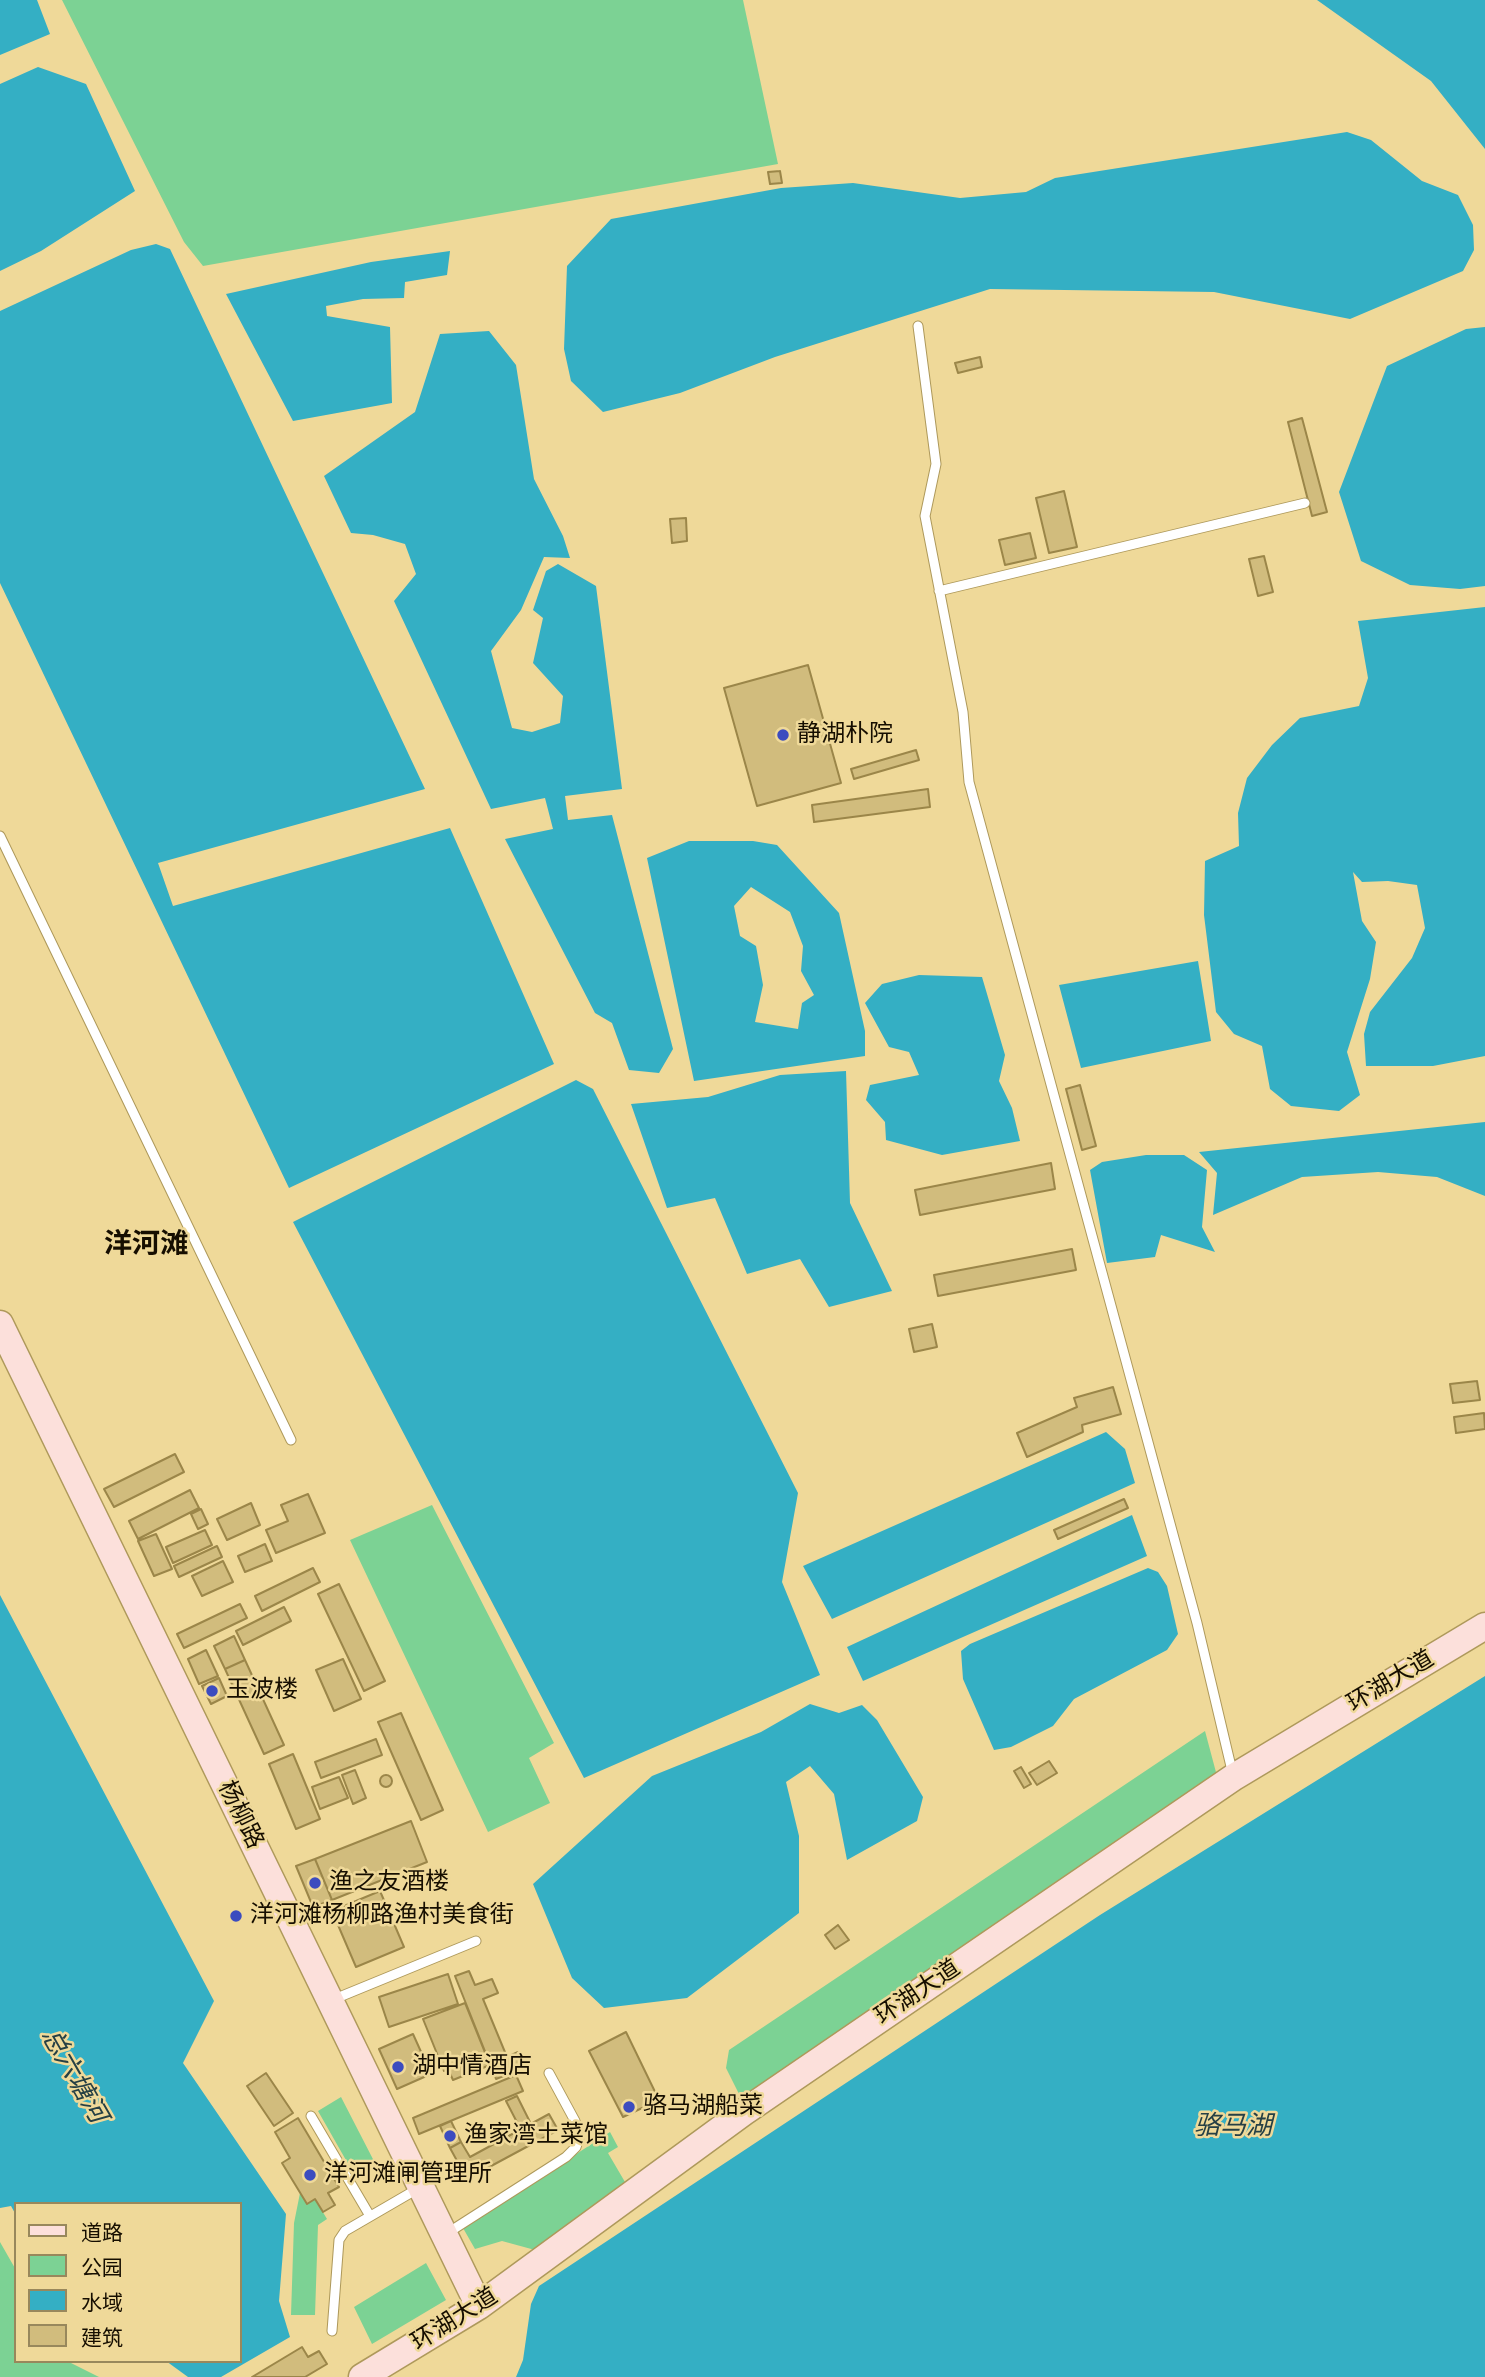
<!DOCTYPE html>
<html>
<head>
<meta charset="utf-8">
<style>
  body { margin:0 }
  #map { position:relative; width:1485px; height:2377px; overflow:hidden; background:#efd999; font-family:"DejaVu Sans","Noto Sans SC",sans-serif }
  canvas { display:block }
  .legend { position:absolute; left:14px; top:2202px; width:228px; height:161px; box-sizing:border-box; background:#efd999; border:2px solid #98885c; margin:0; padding:9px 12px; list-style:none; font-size:21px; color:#160e00 }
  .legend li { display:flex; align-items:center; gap:14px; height:35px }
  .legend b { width:35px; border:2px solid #98885c }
</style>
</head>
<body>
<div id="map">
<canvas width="1485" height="2377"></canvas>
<ul class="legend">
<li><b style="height:9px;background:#fce0db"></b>道路</li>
<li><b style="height:19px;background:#7cd294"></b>公园</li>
<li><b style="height:19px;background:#34afc4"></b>水域</li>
<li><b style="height:19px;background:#d1bc7d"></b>建筑</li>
</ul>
</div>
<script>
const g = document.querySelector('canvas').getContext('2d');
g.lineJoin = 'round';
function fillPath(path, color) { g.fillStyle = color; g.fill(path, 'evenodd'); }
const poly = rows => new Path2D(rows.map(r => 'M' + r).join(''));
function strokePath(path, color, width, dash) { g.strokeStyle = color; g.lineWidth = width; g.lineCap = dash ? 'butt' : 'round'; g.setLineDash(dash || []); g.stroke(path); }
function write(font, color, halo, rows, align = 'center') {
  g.font = font + ' "DejaVu Sans","Noto Sans SC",sans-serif'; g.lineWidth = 5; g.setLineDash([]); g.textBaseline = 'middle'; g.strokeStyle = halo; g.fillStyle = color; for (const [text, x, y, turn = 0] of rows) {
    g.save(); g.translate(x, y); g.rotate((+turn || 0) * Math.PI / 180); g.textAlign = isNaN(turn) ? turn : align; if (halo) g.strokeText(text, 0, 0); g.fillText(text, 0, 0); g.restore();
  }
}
fillPath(poly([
  [62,0,743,0,778,164,203,266,184,242],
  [432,1505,554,1743,529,1758,550,1803,488,1832,350,1540],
  [1205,1731,1217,1776,742,2100,726,2068,729,2050],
  [341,2097,376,2165,355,2176,318,2111],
  [610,2132,618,2147,608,2153,625,2182,535,2250,502,2241,475,2249,463,2228],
  [300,2193,307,2204,315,2199,327,2219,318,2225,315,2315,291,2315,294,2223],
  [0,2242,16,2270,16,2361,67,2361,99,2377,0,2377],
  [426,2263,446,2300,372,2344,354,2307]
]), '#7cd294');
fillPath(poly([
  [0,0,37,0,50,34,0,55],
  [1317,0,1485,0,1485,149,1431,81],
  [38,67,86,84,135,191,41,251,0,271,0,84],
  [1347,132,1371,140,1422,181,1458,195,1473,225,1474,250,1463,271,1350,319,1214,292,990,289,775,357,680,393,603,412,571,381,564,349,567,266,611,219,781,188,853,183,960,198,1026,192,1055,178],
  [156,244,170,249,425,789,158,863,173,906,450,828,554,1064,289,1188,0,583,0,311,131,250],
  [450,251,447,275,405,282,404,298,363,299,326,306,327,316,390,327,392,403,293,421,226,294,371,262],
  [1485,327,1485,586,1460,589,1410,585,1361,561,1339,492,1387,366,1466,329],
  [489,331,516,365,534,479,563,536,570,558,544,557,521,610,491,651,512,728,532,732,560,723,563,696,533,663,543,618,533,610,546,571,558,564,596,586,622,789,565,796,568,820,612,815,673,1049,659,1073,629,1070,612,1023,595,1013,505,839,553,829,545,798,491,809,394,601,416,574,405,544,373,535,351,533,324,476,415,412,440,334],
  [1485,607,1485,1056,1433,1066,1366,1066,1364,1034,1370,1012,1412,958,1425,928,1417,885,1388,881,1362,882,1353,872,1362,921,1376,942,1370,979,1347,1052,1360,1095,1339,1111,1291,1106,1270,1089,1262,1046,1234,1034,1216,1012,1204,915,1205,861,1239,846,1238,813,1247,778,1272,745,1300,718,1359,706,1368,678,1358,621],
  [689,841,753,841,777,845,839,913,865,1031,865,1056,694,1081,647,858],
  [751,887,790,912,803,946,801,971,814,995,802,1003,798,1029,755,1022,763,985,756,946,740,936,734,906],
  [1198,961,1211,1041,1081,1068,1059,985],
  [919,975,982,977,1005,1055,999,1081,1012,1108,1020,1141,942,1155,886,1140,885,1122,866,1100,870,1085,919,1075,909,1052,889,1047,865,1003,882,984],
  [846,1071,850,1203,892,1291,829,1307,800,1259,747,1274,715,1198,667,1208,631,1104,708,1097,780,1075],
  [576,1080,593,1089,798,1493,782,1582,820,1675,584,1778,293,1222],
  [1485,1122,1485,1196,1437,1177,1378,1172,1302,1177,1213,1215,1217,1173,1199,1152],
  [1146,1155,1184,1155,1207,1170,1202,1227,1215,1252,1161,1235,1155,1257,1107,1263,1090,1170,1102,1162],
  [1106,1432,1125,1449,1135,1483,832,1619,803,1566],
  [1132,1515,1147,1556,863,1681,847,1647],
  [1148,1568,1158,1572,1167,1586,1178,1634,1167,1650,1074,1699,1053,1726,1011,1747,994,1750,963,1679,961,1651,970,1644],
  [0,1595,214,2001,183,2063,286,2214,279,2301,290,2337,221,2377,188,2377,166,2361,240,2361,240,2204,16,2204,16,2215,11,2206,0,2208],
  [1485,1676,1485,2377,516,2377,523,2360,531,2304,539,2286,1100,1915],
  [810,1704,839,1713,862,1705,877,1720,923,1797,917,1821,847,1860,834,1794,810,1766,786,1782,799,1836,799,1913,687,1998,604,2008,572,1978,533,1884,652,1776,761,1732]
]), '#34afc4');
const building = poly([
  [780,171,782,183,770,184,768,172,780,171],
  [980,357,982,367,958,373,955,363,980,357],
  [1302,418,1327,512,1312,516,1288,422,1302,418],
  [1064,491,1077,547,1049,553,1036,498,1064,491],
  [686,518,687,541,672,543,670,519,686,518],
  [1030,533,1036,558,1005,565,999,540,1030,533],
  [1264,556,1273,592,1258,596,1249,559,1264,556],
  [808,665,841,783,757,806,724,688,808,665],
  [916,750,919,760,854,779,851,769,916,750],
  [928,789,930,807,814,822,812,805,928,789],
  [1080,1085,1096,1146,1082,1150,1066,1089,1080,1085],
  [1051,1163,1055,1189,920,1215,915,1190,1051,1163],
  [1072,1249,1076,1270,938,1296,934,1275,1072,1249],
  [932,1324,937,1347,914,1352,909,1329,932,1324],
  [1477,1381,1480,1400,1453,1403,1450,1384,1477,1381],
  [1113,1387,1121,1414,1082,1425,1083,1432,1027,1457,1017,1433,1077,1407,1074,1398,1113,1387],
  [1484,1413,1485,1429,1456,1433,1454,1417,1484,1413],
  [175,1454,184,1472,114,1507,104,1489,175,1454],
  [190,1490,199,1508,138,1539,129,1521,190,1490],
  [308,1494,325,1533,276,1553,266,1530,288,1521,281,1505,308,1494],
  [1124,1499,1128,1508,1058,1539,1054,1530,1124,1499],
  [251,1503,260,1525,227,1540,217,1519,251,1503],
  [201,1509,208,1524,198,1529,191,1514,201,1509],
  [205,1530,212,1545,173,1563,166,1547,205,1530],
  [156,1534,172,1569,154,1576,138,1541,156,1534],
  [265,1544,272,1561,245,1572,238,1556,265,1544],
  [217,1546,222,1557,179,1577,174,1566,217,1546],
  [223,1561,233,1582,202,1596,192,1576,223,1561],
  [313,1568,320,1582,262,1611,255,1596,313,1568],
  [339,1584,385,1681,364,1691,318,1594,339,1584],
  [240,1604,247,1618,184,1648,177,1634,240,1604],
  [284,1607,291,1621,243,1645,236,1631,284,1607],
  [234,1636,245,1660,225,1669,214,1646,234,1636],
  [206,1650,218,1676,199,1684,188,1659,206,1650],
  [343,1659,361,1699,334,1711,316,1670,343,1659],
  [245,1660,284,1745,264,1754,225,1669,245,1660],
  [219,1678,227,1696,211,1704,202,1686,219,1678],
  [401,1713,443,1810,421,1820,378,1722,401,1713],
  [376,1739,382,1755,321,1778,315,1762,376,1739],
  [293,1754,320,1819,296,1829,269,1764,293,1754],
  [1049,1761,1057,1773,1037,1785,1029,1773,1049,1761],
  [1021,1767,1031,1784,1024,1788,1014,1771,1021,1767],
  [355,1770,366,1798,353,1804,342,1775,355,1770],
  '380 1781a6 6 0 1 1 12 0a6 6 0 1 1-12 0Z',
  [339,1777,348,1798,320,1809,312,1787,339,1777],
  [411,1821,427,1862,332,1900,315,1859,411,1821],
  [315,1859,332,1900,313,1907,296,1866,315,1859],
  [380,1891,404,1947,356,1967,332,1911,380,1891],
  [838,1925,849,1940,835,1949,825,1935,838,1925],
  [469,1971,475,1985,492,1979,498,1993,483,1999,507,2057,518,2052,524,2068,496,2079,455,1976,469,1971],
  [448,1974,458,2004,389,2027,379,1997,448,1974],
  [465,2003,490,2065,453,2080,448,2069,444,2071,423,2019,465,2003],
  [626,2032,659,2100,623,2117,589,2051,626,2032],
  [413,2034,431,2074,397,2089,379,2049,413,2034],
  [266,2073,293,2113,274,2126,247,2086,266,2073],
  [516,2075,523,2091,419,2134,413,2118,516,2075],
  [517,2096,531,2124,521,2130,506,2101,517,2096],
  [549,2114,558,2130,467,2179,450,2148,461,2142,470,2157,549,2114],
  [298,2118,339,2187,328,2193,335,2205,323,2212,315,2199,307,2204,282,2163,290,2158,275,2132,298,2118],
  [451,2121,461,2142,450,2148,440,2126,451,2121],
  [302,2347,308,2357,319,2351,327,2364,305,2377,252,2377,302,2347]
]);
fillPath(building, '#d1bc7d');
strokePath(building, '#9b8649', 2);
const lane = poly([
  [918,326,936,464,925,516,963,712,969,782,1197,1623,1233,1775],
  [939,591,1305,503],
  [0,836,291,1440],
  [332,2000,476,1941],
  [311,2116,370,2216],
  [446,2234,566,2157,576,2147,579,2138,575,2121,549,2073],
  [332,2331,339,2240,345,2231,419,2188]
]);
const secondary = poly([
  [0,1324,479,2306],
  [362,2377,479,2306,744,2112,1234,1777,1485,1626]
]);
strokePath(lane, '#ae995b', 11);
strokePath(secondary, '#ae995b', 29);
strokePath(lane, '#fff', 9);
strokePath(secondary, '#fce0db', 26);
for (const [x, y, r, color] of [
  [783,735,7,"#3c4cbf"],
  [212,1691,7,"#3c4cbf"],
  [315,1883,7,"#3c4cbf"],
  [236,1916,7,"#3c4cbf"],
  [398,2067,7,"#3c4cbf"],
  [629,2107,7,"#3c4cbf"],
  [450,2136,7,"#3c4cbf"],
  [310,2175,7,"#3c4cbf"]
]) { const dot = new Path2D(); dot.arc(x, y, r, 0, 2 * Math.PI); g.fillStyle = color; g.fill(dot); strokePath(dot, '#efd999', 2.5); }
write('24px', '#160e00', '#efd999', [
  ["静湖朴院",797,735],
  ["玉波楼",226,1691],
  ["渔之友酒楼",329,1883],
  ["洋河滩杨柳路渔村美食街",250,1916],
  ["湖中情酒店",412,2067],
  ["骆马湖船菜",643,2107],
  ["渔家湾土菜馆",464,2136],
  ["洋河滩闸管理所",324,2175]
], 'left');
write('24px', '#160e00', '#efd999', [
  ["环湖大道",1391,1682,-31],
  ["杨柳路",240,1815,64],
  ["环湖大道",918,1993,-34],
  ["环湖大道",455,2320,-32]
]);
write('italic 26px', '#264045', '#efd999', [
  ["总六塘河",73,2076,60],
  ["骆马湖",1233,2127]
]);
write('bold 28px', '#160e00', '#efd999', [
  ["洋河滩",146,1246]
]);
</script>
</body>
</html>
